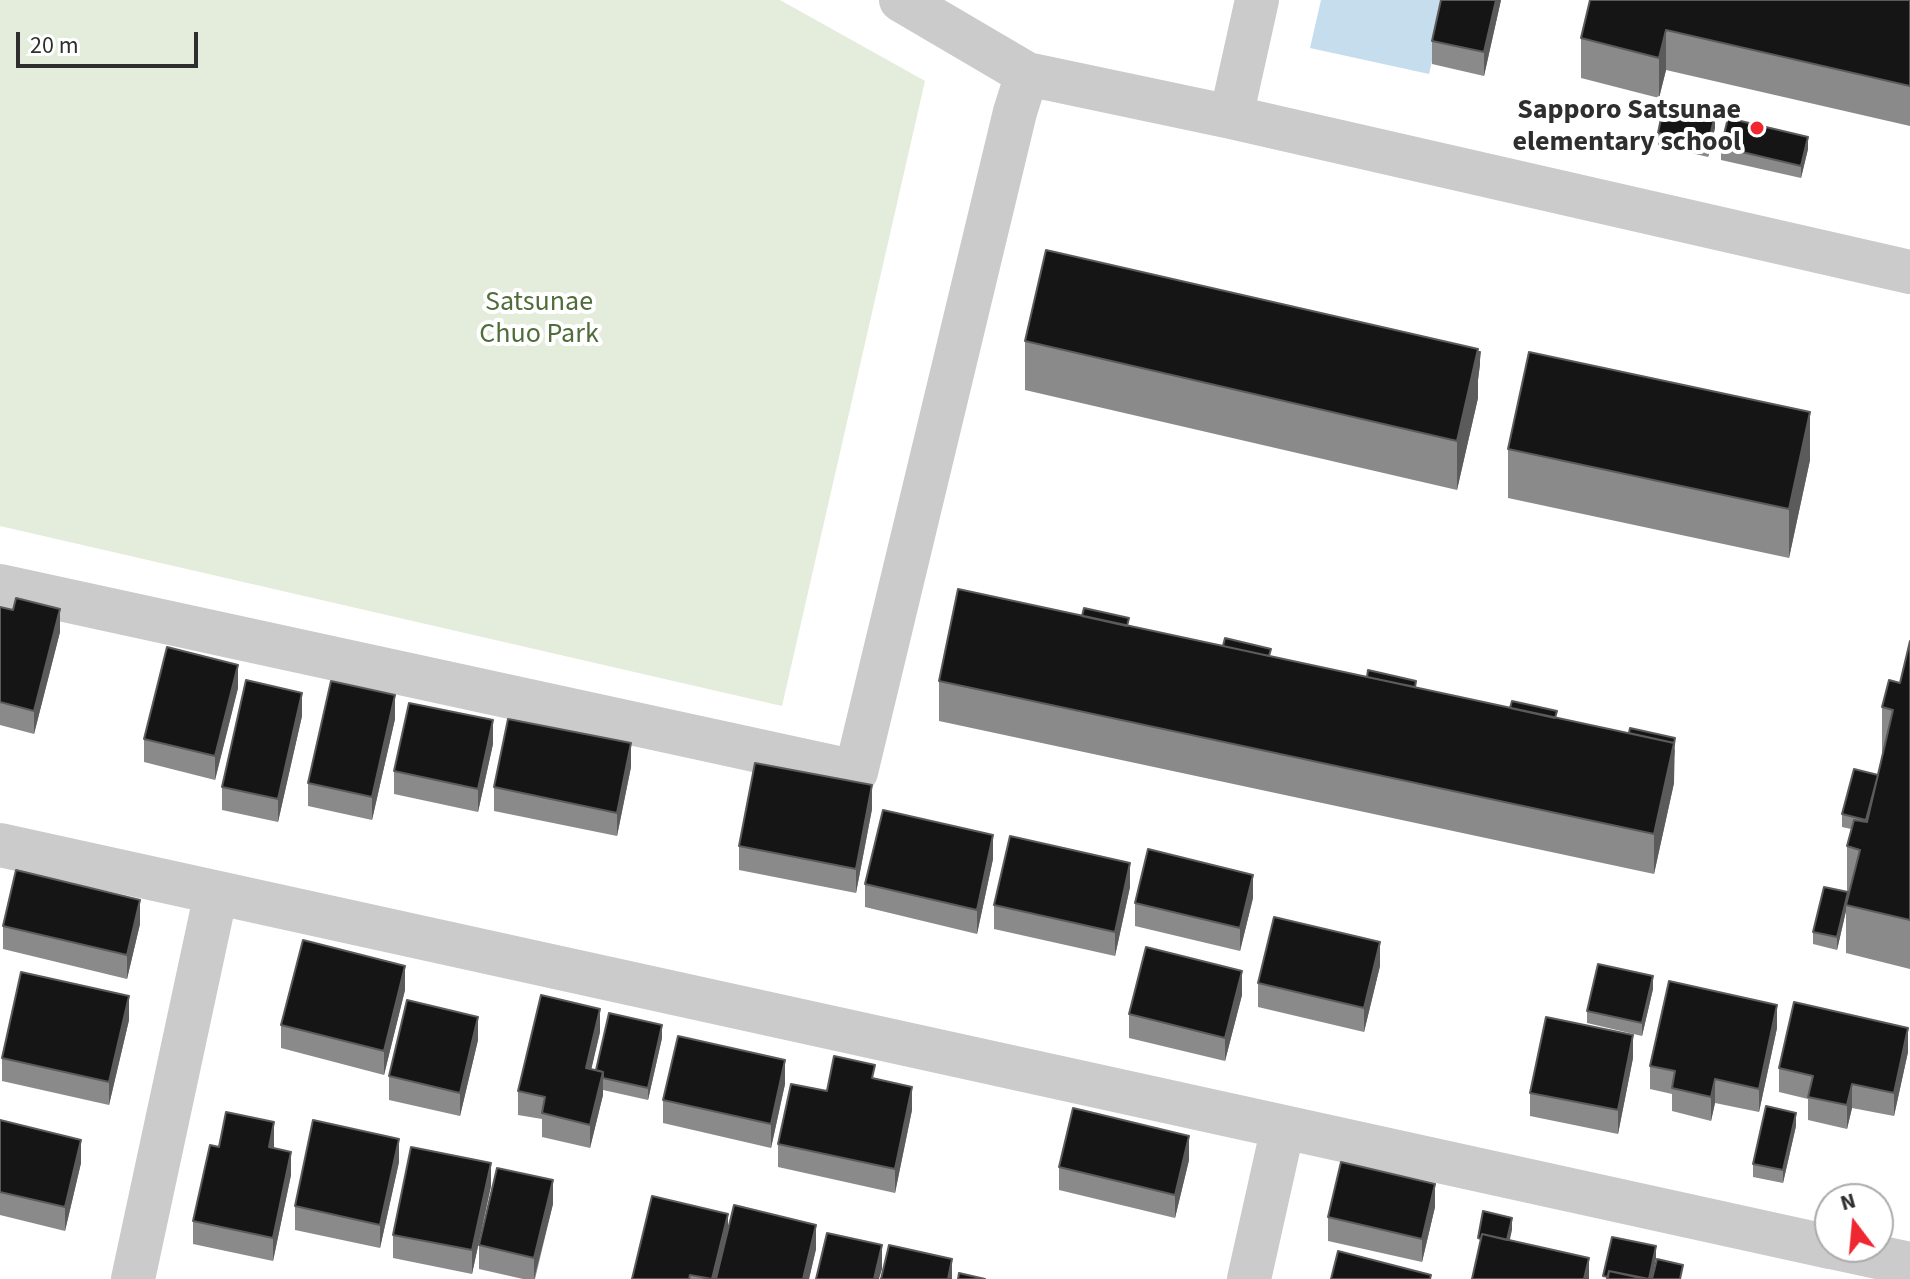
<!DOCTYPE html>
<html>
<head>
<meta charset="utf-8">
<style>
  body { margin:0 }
  #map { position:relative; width:1910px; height:1279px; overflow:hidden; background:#fff; font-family:"Source Sans 3",sans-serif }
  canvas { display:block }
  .north { position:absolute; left:1814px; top:1183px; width:80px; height:80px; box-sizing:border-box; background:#fff; border:2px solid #ababab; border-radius:50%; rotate:344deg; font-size:22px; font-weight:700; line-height:32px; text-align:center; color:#2e2e2e }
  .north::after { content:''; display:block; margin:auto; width:28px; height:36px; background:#ee2730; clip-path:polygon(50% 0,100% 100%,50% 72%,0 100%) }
  .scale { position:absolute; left:16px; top:32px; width:182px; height:36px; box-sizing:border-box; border:4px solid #2e2e2e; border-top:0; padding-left:10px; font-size:24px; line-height:28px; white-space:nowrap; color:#2e2e2e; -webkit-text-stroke:6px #fff; paint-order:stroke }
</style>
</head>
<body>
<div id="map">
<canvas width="1910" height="1279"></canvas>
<div class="north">N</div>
<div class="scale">20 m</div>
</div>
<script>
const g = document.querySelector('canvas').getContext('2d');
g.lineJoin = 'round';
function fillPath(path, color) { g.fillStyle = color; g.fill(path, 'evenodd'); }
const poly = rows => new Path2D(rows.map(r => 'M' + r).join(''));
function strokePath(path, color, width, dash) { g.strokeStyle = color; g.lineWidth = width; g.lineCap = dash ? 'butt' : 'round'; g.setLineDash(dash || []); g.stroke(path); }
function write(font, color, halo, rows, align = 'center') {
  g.font = font + ' "Source Sans 3",sans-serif'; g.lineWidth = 8; g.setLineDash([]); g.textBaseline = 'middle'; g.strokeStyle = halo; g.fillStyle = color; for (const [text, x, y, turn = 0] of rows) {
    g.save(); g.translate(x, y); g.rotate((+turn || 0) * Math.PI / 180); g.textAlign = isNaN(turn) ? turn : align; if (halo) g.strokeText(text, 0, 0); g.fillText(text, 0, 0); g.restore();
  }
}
fillPath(poly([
  [0,0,780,0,925,81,782,706,0,526]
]), '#e4ecdb');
fillPath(poly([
  [1321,0,1446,0,1429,74,1310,48]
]), '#c6dded');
strokePath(poly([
  [901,0,1027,74,1231,117,1910,272],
  [1231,117,1257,0],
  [0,586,856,772,1015,112,1027,74],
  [0,845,1830,1247],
  [1831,1247,1910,1264],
  [133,1279,216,893],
  [1249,1279,1283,1127]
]), '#cbcbcb', 44);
fillPath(poly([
  [1501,0,1484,76,1432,64,1432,41],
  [1910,0,1910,126,1666,70,1659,98,1581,78,1581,38],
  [1715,128,1708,157,1658,145,1658,133],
  [1721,147,1808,149,1801,178,1721,160],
  [1025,341,1478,352,1480,364,1478,380,1478,398,1457,490,1025,390],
  [1508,449,1810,460,1789,558,1508,498],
  [0,607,60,632,34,734,0,725],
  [1129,626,1557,718,1675,750,1674,757,1674,783,1654,874,939,721,939,681],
  [1910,641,1910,969,1846,953,1846,911,1837,950,1813,944,1813,932,1847,892,1847,846,1851,829,1842,827,1842,814,1878,775,1882,756,1882,707,1900,683],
  [238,688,215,780,144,762,144,739],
  [302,716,278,822,222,810,222,787],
  [395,719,372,820,308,806,308,783],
  [493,744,478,812,394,794,394,771],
  [631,767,617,836,494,811,494,787],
  [872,809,856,893,739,870,739,846],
  [993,859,977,934,865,907,865,884],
  [1130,887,1115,956,994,929,994,905],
  [1253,898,1240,951,1135,926,1135,903],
  [140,924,127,979,3,949,3,926],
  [1380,966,1364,1032,1258,1007,1258,983],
  [1653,989,1642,1036,1587,1023,1587,1011],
  [405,990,384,1075,281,1048,281,1025],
  [1242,995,1225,1061,1129,1038,1129,1014],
  [129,1020,109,1105,2,1081,2,1058],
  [1777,1028,1759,1112,1715,1103,1711,1121,1672,1111,1672,1094,1650,1089,1650,1066],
  [600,1032,591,1069,596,1070,662,1038,648,1100,603,1090,603,1095,590,1148,542,1137,542,1119,518,1115,518,1091],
  [478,1040,460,1116,389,1100,389,1076],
  [1908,1052,1894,1116,1852,1108,1847,1129,1808,1120,1808,1099,1779,1092,1779,1068],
  [1633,1058,1618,1134,1530,1116,1530,1093],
  [875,1079,912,1110,895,1193,778,1167,778,1144,827,1091],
  [785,1084,771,1148,663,1123,663,1100],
  [0,1120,81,1163,65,1231,0,1215],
  [1796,1126,1783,1183,1753,1177,1753,1164],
  [274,1146,274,1148,291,1175,273,1261,193,1244,193,1221,219,1147],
  [1189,1160,1175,1218,1059,1190,1059,1167],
  [399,1162,380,1248,295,1230,295,1206],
  [491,1186,472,1274,393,1258,393,1235],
  [553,1204,535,1279,523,1279,479,1269,479,1245],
  [1435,1207,1422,1262,1328,1241,1328,1217],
  [728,1229,816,1249,809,1279,632,1279]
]), '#8a8a8a');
fillPath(poly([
  [1496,0,1501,0,1484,76,1484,52],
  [1666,30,1666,70,1659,98,1659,58],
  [1715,115,1715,128,1708,157,1708,145],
  [1808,137,1808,149,1801,178,1801,166],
  [1478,349,1478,368,1480,352,1480,364,1478,380,1478,398,1457,490,1457,441],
  [1810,412,1810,460,1789,558,1789,509],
  [60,609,60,632,34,734,34,711],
  [238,665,238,688,215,780,215,756],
  [302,693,302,716,278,822,278,799],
  [395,695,395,719,372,820,372,797],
  [493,720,493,744,478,812,478,789],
  [1675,738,1674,783,1654,874,1654,834],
  [631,743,631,767,617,836,617,813],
  [872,785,872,809,856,893,856,869],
  [993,835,993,859,977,934,977,910],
  [1130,863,1130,887,1115,956,1115,932],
  [1253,875,1253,898,1240,951,1240,928],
  [1848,892,1848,905,1846,905,1846,911,1837,950,1837,937],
  [140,900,140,924,127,979,127,955],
  [1380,942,1380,966,1364,1032,1364,1008],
  [405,966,405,990,384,1075,384,1051],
  [1242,971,1242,995,1225,1061,1225,1038],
  [1653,976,1653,989,1642,1036,1642,1023],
  [129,996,129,1020,109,1105,109,1082],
  [1777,1005,1777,1028,1759,1112,1759,1089],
  [600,1009,600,1032,586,1092,586,1068],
  [478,1017,478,1040,460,1116,460,1093],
  [662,1025,662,1038,648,1100,648,1088],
  [1908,1028,1908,1052,1894,1116,1894,1093],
  [1633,1035,1633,1058,1618,1134,1618,1110],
  [785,1060,785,1084,771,1148,771,1124],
  [603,1072,603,1095,590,1148,590,1125],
  [1715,1079,1715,1103,1711,1121,1711,1097],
  [1852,1084,1852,1108,1847,1129,1847,1105],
  [912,1087,912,1110,895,1193,895,1169],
  [1796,1113,1796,1126,1783,1183,1783,1170],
  [274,1122,274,1146,269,1170,269,1147],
  [1189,1136,1189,1160,1175,1218,1175,1195],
  [399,1139,399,1162,380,1248,380,1225],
  [81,1140,81,1163,65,1231,65,1207],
  [291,1152,291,1175,273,1261,273,1238],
  [491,1163,491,1186,472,1274,472,1250],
  [553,1180,553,1204,534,1279,534,1258],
  [1435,1184,1435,1207,1422,1262,1422,1239],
  [728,1214,728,1237,718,1279,712,1279],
  [1512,1218,1512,1230,1506,1257,1506,1245],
  [816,1225,816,1249,809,1279,803,1279],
  [882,1245,882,1269,879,1279,874,1279],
  [1656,1246,1656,1259,1652,1279,1649,1279],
  [1589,1258,1589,1279,1584,1279],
  [952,1259,952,1279,948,1279]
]), '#5b5b5b');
const building = poly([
  [1441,0,1496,0,1484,52,1432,41,1441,0],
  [1590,0,1910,0,1910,86,1666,30,1659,58,1581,38,1590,0],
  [1664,104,1715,115,1708,145,1658,133,1664,104],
  [1728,118,1808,137,1801,166,1721,147,1728,118],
  [1046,250,1478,349,1457,441,1025,341,1046,250],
  [1478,352,1480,352,1478,368,1478,352],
  [1529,352,1810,412,1789,509,1508,449,1529,352],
  [958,589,1674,743,1654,834,939,681,958,589],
  [16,598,60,609,34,711,0,702,0,607,13,610,16,598],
  [1084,608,1129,618,1127,626,1082,616,1084,608],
  [1225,638,1271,649,1269,656,1223,646,1225,638],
  [1910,641,1910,920,1846,905,1860,850,1847,846,1854,820,1867,822,1893,710,1882,707,1889,680,1900,683,1910,641],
  [167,647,238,665,215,756,144,739,167,647],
  [1368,670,1416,681,1415,687,1367,677,1368,670],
  [246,680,302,693,278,799,222,787,246,680],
  [331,681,395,695,372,797,308,783,331,681],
  [1512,701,1557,711,1555,718,1510,708,1512,701],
  [409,703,493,720,478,789,394,771,409,703],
  [508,719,631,743,617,813,494,787,508,719],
  [1630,728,1675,738,1674,744,1674,743,1629,733,1630,728],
  [755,763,872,785,856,869,739,846,755,763],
  [1854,769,1878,775,1866,820,1842,814,1854,769],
  [883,810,993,835,977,910,865,884,883,810],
  [1010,836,1130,863,1115,932,994,905,1010,836],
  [1148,849,1253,875,1240,928,1135,903,1148,849],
  [16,870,140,900,127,955,3,926,16,870],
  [1824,887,1848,892,1837,937,1813,932,1824,887],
  [1274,917,1380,942,1364,1008,1258,983,1274,917],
  [303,940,405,966,384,1051,281,1025,303,940],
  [1146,947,1242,971,1225,1038,1129,1014,1146,947],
  [1598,964,1653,976,1642,1023,1587,1011,1598,964],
  [21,972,129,996,109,1082,2,1058,21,972],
  [1669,981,1777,1005,1759,1089,1715,1079,1711,1097,1672,1088,1675,1071,1650,1066,1669,981],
  [541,995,600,1009,586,1068,603,1072,590,1125,542,1113,545,1097,518,1091,541,995],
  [407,1000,478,1017,460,1093,389,1076,407,1000],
  [1794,1002,1908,1028,1894,1093,1852,1084,1847,1105,1808,1097,1813,1076,1779,1068,1794,1002],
  [609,1013,662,1025,648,1088,603,1078,603,1072,596,1070,609,1013],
  [1546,1017,1633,1035,1618,1110,1530,1093,1546,1017],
  [678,1036,785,1060,771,1124,663,1100,678,1036],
  [834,1056,875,1065,872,1078,912,1087,895,1169,778,1144,791,1084,827,1091,834,1056],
  [1766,1106,1796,1113,1783,1170,1753,1164,1766,1106],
  [1073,1108,1189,1136,1175,1195,1059,1167,1073,1108],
  [226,1112,274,1122,269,1147,291,1152,273,1238,193,1221,210,1145,219,1147,226,1112],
  [0,1120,81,1140,65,1207,0,1192,0,1120],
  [313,1120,399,1139,380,1225,295,1206,313,1120],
  [411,1147,491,1163,472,1250,393,1235,411,1147],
  [1341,1162,1435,1184,1422,1239,1328,1217,1341,1162],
  [497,1168,553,1180,534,1258,479,1245,497,1168],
  [652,1196,728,1214,712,1279,690,1275,689,1279,632,1279,652,1196],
  [734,1205,816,1225,803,1279,716,1279,734,1205],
  [1483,1211,1512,1218,1507,1240,1482,1234,1481,1239,1478,1238,1483,1211],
  [827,1233,882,1245,874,1279,816,1279,827,1233],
  [1482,1234,1589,1258,1584,1279,1472,1279,1482,1234],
  [1612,1237,1656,1246,1649,1279,1609,1271,1608,1277,1603,1276,1612,1237],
  [889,1245,952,1259,948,1279,881,1279,889,1245],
  [1338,1251,1431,1275,1430,1279,1331,1279,1338,1251],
  [1657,1259,1683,1265,1680,1279,1652,1279,1657,1259],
  [1609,1271,1645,1279,1607,1279,1609,1271],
  [959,1273,985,1279,958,1279,959,1273]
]);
fillPath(building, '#151515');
strokePath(building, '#5b5b5b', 2);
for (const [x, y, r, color] of [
  [1757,128,8,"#ee2730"]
]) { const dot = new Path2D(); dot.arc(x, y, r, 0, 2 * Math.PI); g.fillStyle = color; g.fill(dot); strokePath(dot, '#fff', 3); }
write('bold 28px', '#2e2e2e', '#fff', [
  ["Sapporo Satsunae",1741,112],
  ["elementary school",1741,144]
], 'right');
write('28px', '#4f6c39', '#fff', [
  ["Satsunae",539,304],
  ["Chuo Park",539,336]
]);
</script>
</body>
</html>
